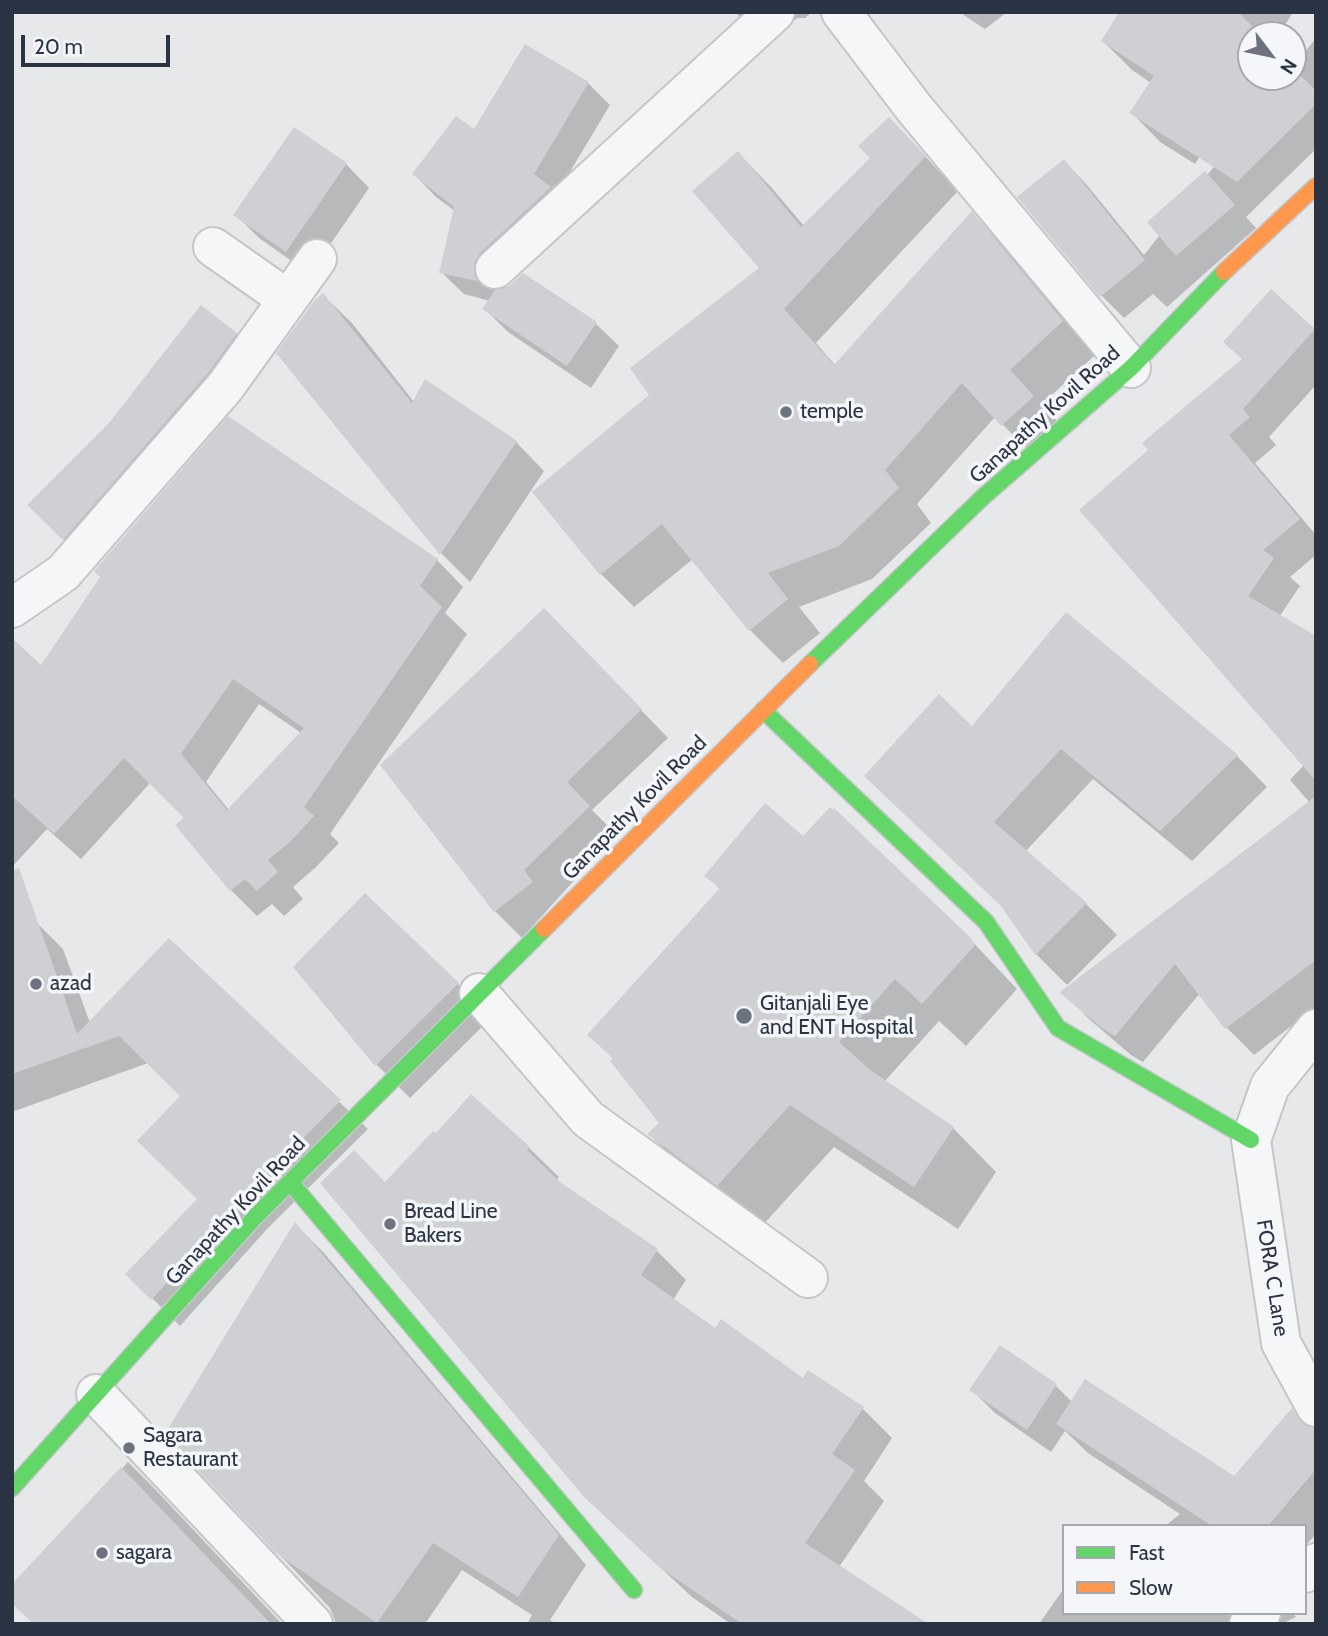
<!DOCTYPE html>
<html>
<head>
<meta charset="utf-8">
<style>
  body { margin:0 }
  #map { position:relative; width:1328px; height:1636px; overflow:hidden; background:#e6e8ea; font-family:Cabin,sans-serif }
  canvas { display:block }
  .frame { position:absolute; inset:0; border:14px solid #2b3445; pointer-events:none }
  .legend { position:absolute; left:1062px; top:1524px; width:245px; height:91px; box-sizing:border-box; background:#f4f6f9; border:2px solid #a4a8b1; margin:0; padding:9px 12px; list-style:none; font-size:21px; color:#2b3445 }
  .legend li { display:flex; align-items:center; gap:14px; height:35px }
  .legend b { width:35px; border:2px solid #a4a8b1 }
  .north { position:absolute; left:1237px; top:21px; width:70px; height:70px; box-sizing:border-box; background:#f4f6f9; border:2px solid #a4a8b1; border-radius:50%; rotate:122deg; font-size:19px; font-weight:700; line-height:28px; text-align:center; color:#2b3445 }
  .north::after { content:''; display:block; margin:auto; width:24px; height:32px; background:#6c737f; clip-path:polygon(50% 0,100% 100%,50% 72%,0 100%) }
  .scale { position:absolute; left:21px; top:35px; width:149px; height:32px; box-sizing:border-box; border:4px solid #2b3445; border-top:0; padding-left:9px; font-size:21px; line-height:24px; white-space:nowrap; color:#2b3445; -webkit-text-stroke:5px #f4f6f9; paint-order:stroke }
</style>
</head>
<body>
<div id="map">
<canvas width="1328" height="1636"></canvas>
<div class="frame"></div>
<ul class="legend">
<li><b style="height:9px;background:#63d668"></b>Fast</li>
<li><b style="height:9px;background:#ff974d"></b>Slow</li>
</ul>
<div class="north">N</div>
<div class="scale">20 m</div>
</div>
<script>
const g = document.querySelector('canvas').getContext('2d');
g.lineJoin = 'round';
function fillPath(path, color) { g.fillStyle = color; g.fill(path, 'evenodd'); }
const poly = rows => new Path2D(rows.map(r => 'M' + r).join(''));
function strokePath(path, color, width, dash) { g.strokeStyle = color; g.lineWidth = width; g.lineCap = dash ? 'butt' : 'round'; g.setLineDash(dash || []); g.stroke(path); }
function write(font, color, halo, rows, align = 'center') {
  g.font = font + ' Cabin,sans-serif'; g.lineWidth = 7; g.setLineDash([]); g.textBaseline = 'middle'; g.strokeStyle = halo; g.fillStyle = color; for (const [text, x, y, turn = 0] of rows) {
    g.save(); g.translate(x, y); g.rotate((+turn || 0) * Math.PI / 180); g.textAlign = isNaN(turn) ? turn : align; if (halo) g.strokeText(text, 0, 0); g.fillText(text, 0, 0); g.restore();
  }
}
fillPath(poly([
  [735,12,812,12,805,18,798,18,788,24,766,44],
  [959,12,1007,12,985,29],
  [1121,12,1293,12,1279,35,1251,35,1251,77,1195,164,1160,142,1132,113,1151,83,1132,70,1103,41],
  [1316,38,1316,149,1246,217,1256,228,1167,307,1153,294,1124,318,1101,295,1064,161,1086,184,1144,255,1285,77,1293,77,1293,67],
  [588,83,610,105,556,195,496,286,495,292,595,323,619,346,591,388,508,332,485,309,490,301,464,294,441,272,455,211,436,197,414,174,474,131],
  [295,129,346,164,369,188,310,274,259,238,236,215],
  [738,153,771,187,804,226,922,153,958,191,816,343,836,366,972,214,1005,247,1095,355,1042,404,1066,431,1036,458,995,417,917,504,931,523,872,579,799,607,820,633,783,663,750,630,693,559,634,607,601,574,652,396,761,268],
  [1271,292,1316,333,1316,385,1269,437,1276,445,1255,463,1316,535,1316,555,1290,577,1300,586,1279,617,1316,638,1316,1007,1254,1055,1227,1028,1200,993,1143,1062,1131,1055,1089,1019,1063,992,1310,803,1290,780,1304,765,1150,450,1244,361],
  [323,295,352,323,414,402,516,442,544,471,470,582,442,554,278,353],
  [236,334,259,357,87,562,30,505],
  [437,560,463,587,445,613,467,634,330,834,339,843,315,868,293,887,303,899,284,916,272,904,257,916,231,890,177,825,186,818,151,782,81,859,47,829,12,867,12,641,41,667],
  [259,704,301,733,229,810,206,782],
  [571,637,668,738,592,810,616,834,522,938,495,911],
  [973,728,1237,756,1267,787,1192,861,1093,779,1025,852,1086,904,1117,935,1067,985,1036,954,1006,910],
  [804,838,968,937,1017,989,966,1046,939,1021,884,1082,953,1128,996,1172,958,1229,834,1147,761,1227,692,1177,649,1134,661,1124,614,1059,590,1035,721,890,707,876],
  [35,921,63,949,90,1023,169,941,368,1129,267,1229,180,1326,128,1274,199,1200,182,1096,148,1063,12,1112,12,929],
  [296,968,458,984,491,1018,410,1098,377,1065],
  [529,1148,559,1177,556,1180,657,1251,686,1280,673,1300,715,1331,803,1380,863,1409,892,1438,864,1481,884,1501,839,1567,926,1624,731,1624,692,1597,616,1526,386,1184],
  [296,1225,324,1253,586,1565,550,1620,556,1624,527,1624,532,1615,462,1570,425,1624,336,1624,330,1608,166,1434],
  [1001,1347,1056,1386,1072,1402,1235,1478,1292,1411,1310,1429,1316,1430,1316,1534,1305,1546,1305,1526,1165,1526,1180,1514,1088,1453,1065,1431,1051,1452,995,1413,972,1390],
  [128,1462,156,1490,282,1624,29,1624,32,1621,12,1587],
  [1064,1588,1064,1613,1293,1613,1296,1617,1281,1624,1039,1624]
]), '#0003');
fillPath(poly([
  [1119,12,1238,12,1261,35,1251,35,1251,77,1293,77,1293,68,1316,91,1316,104,1237,182,1129,113,1154,76,1101,41],
  [525,44,589,82,534,174,551,187,480,253,474,263,474,273,477,281,439,273,454,207,412,174,456,116,474,129],
  [889,117,926,156,784,309,834,365,972,211,1063,321,1010,370,1034,396,1001,426,962,383,885,470,899,488,839,546,768,573,788,599,749,631,662,524,600,575,532,492,649,395,630,368,759,268,692,191,738,151,801,227,870,158,858,146],
  [294,127,347,163,286,252,233,215],
  [1064,159,1145,260,1100,297,1017,197],
  [1205,171,1235,205,1176,256,1147,222],
  [523,273,597,322,567,366,482,309,495,290,509,286],
  [1271,289,1315,329,1243,409,1250,417,1229,435,1300,519,1263,550,1274,558,1248,596,1316,636,1316,781,1079,510,1148,450,1142,443,1242,359,1223,342],
  [323,293,412,403,425,379,517,441,440,555,276,353,315,300],
  [201,305,237,333,208,373,63,540,27,505,109,423],
  [228,416,438,559,420,586,442,607,304,807,314,816,290,842,268,860,278,872,257,891,245,879,230,891,175,825,184,818,124,758,54,834,12,796,12,638,41,665,100,577,94,571],
  [233,679,304,728,227,810,181,754],
  [544,608,642,709,567,782,590,806,524,870,533,882,494,912,380,765],
  [1066,612,1238,755,1160,831,1061,749,994,822,1087,903,1035,955,1001,906,864,776,939,694,972,726],
  [1316,796,1316,960,1225,1029,1175,964,1115,1036,1102,1028,1061,994,1060,992],
  [765,803,803,836,830,807,833,810,834,808,969,936,975,945,922,1004,895,979,839,1042,869,1069,954,1127,914,1187,790,1105,717,1186,647,1134,659,1123,610,1061,613,1058,587,1035,720,888,704,876],
  [19,868,77,1034,169,938,341,1100,240,1202,151,1300,125,1274,197,1199,137,1141,180,1096,119,1036,12,1074,12,870],
  [365,893,459,983,375,1066,293,967],
  [471,1094,530,1147,527,1150,560,1182,658,1249,641,1275,715,1328,721,1319,803,1378,808,1370,864,1407,832,1454,855,1470,805,1543,929,1624,742,1624,659,1567,584,1497,320,1183,354,1150,385,1182,433,1131,436,1133],
  [295,1222,559,1535,518,1597,433,1543,377,1623,276,1553,164,1435],
  [1000,1345,1057,1384,1027,1430,969,1390],
  [1085,1379,1234,1476,1292,1408,1304,1425,1316,1429,1316,1469,1268,1526,1212,1526,1056,1424],
  [121,1467,271,1624,34,1624,12,1604,12,1584]
]), '#ced0d3');
const street = poly([
  [841,12,914,108,1131,368],
  [213,247,287,299],
  [495,269,775,12],
  [12,608,63,573,225,387,317,259],
  [479,993,588,1119,808,1278],
  [1316,1029,1270,1086,1251,1140,1281,1343,1316,1407],
  [96,1394,313,1624],
  [1305,1573,1316,1563],
  [1249,1624,1261,1613]
]);
const fast = poly([
  [810,664,983,497,1131,368,1224,272],
  [763,710,986,922,1058,1028,1251,1140],
  [290,1182,634,1590],
  [12,1488,255,1217,544,929]
]);
const slow = poly([
  [1224,272,1316,186],
  [544,929,810,664]
]);
strokePath(street, '#c4c6c8', 42);
strokePath(fast, '#c4c6c8', 19);
strokePath(slow, '#c4c6c8', 19);
strokePath(street, '#f5f6f7', 38);
strokePath(fast, '#63d668', 16);
strokePath(slow, '#ff974d', 16);
for (const [x, y, r, color] of [
  [786,412,7,"#6c737f"],
  [36,984,7,"#6c737f"],
  [744,1016,9,"#6c737f"],
  [390,1224,7,"#6c737f"],
  [129,1448,7,"#6c737f"],
  [102,1553,7,"#6c737f"]
]) { const dot = new Path2D(); dot.arc(x, y, r, 0, 2 * Math.PI); g.fillStyle = color; g.fill(dot); strokePath(dot, '#f4f6f9', 2.5); }
write('21px', '#2b3445', '#f4f6f9', [
  ["temple",800,412],
  ["azad",50,984],
  ["Gitanjali Eye",760,1004],
  ["and ENT Hospital",760,1028],
  ["Bread Line",404,1212],
  ["Bakers",404,1236],
  ["Sagara",143,1436],
  ["Restaurant",143,1460],
  ["sagara",116,1553]
], 'left');
write('21px', '#2b3445', '#f4f6f9', [
  ["Ganapathy Kovil Road",1045,415,-42],
  ["Ganapathy Kovil Road",635,808,-45],
  ["Ganapathy Kovil Road",236,1211,-47],
  ["FORA C Lane",1272,1278,81]
]);
</script>
</body>
</html>
